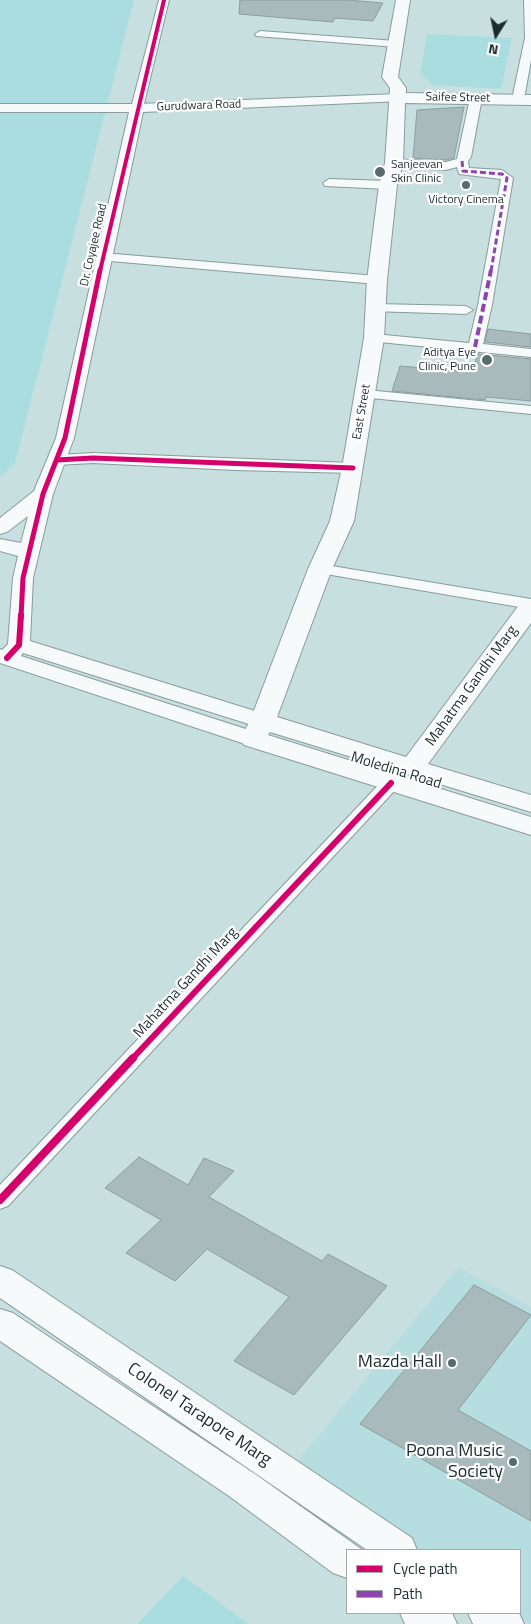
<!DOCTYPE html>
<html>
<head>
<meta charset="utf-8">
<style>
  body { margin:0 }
  #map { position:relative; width:531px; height:1624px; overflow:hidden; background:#c8dfe0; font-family:"Titillium Web",sans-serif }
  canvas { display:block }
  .legend { position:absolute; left:346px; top:1549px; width:175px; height:65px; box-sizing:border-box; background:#fff; border:1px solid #a4abab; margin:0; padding:6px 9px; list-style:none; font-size:15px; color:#1b2c2d }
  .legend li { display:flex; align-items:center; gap:10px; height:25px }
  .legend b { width:25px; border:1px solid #a4abab }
  .north { position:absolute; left:471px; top:10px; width:50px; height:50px; -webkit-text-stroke:4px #fff; paint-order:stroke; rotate:190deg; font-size:14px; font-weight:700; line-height:20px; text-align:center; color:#1b2c2d }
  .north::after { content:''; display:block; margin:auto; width:18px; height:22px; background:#1b2c2d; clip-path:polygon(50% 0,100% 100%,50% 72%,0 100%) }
</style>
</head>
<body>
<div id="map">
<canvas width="531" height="1624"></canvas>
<ul class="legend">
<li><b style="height:6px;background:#d6006c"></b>Cycle path</li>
<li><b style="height:6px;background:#8e44ad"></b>Path</li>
</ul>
<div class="north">N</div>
</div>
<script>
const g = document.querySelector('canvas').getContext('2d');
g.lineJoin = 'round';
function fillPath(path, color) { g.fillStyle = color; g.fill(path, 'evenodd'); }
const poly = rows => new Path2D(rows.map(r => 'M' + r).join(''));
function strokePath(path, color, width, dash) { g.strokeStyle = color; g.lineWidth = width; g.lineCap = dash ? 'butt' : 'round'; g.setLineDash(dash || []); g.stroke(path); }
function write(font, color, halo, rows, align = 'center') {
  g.font = font + ' "Titillium Web",sans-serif'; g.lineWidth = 4.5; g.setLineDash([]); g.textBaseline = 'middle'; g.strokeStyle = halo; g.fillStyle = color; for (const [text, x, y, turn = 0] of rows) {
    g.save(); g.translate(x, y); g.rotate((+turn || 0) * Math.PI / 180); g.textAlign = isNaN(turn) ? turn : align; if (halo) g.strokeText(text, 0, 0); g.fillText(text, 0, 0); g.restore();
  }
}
fillPath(poly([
  [458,1267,531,1307,531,1624,511,1613,520,1613,520,1550,412,1550,288,1472]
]), '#b6dee1');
fillPath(poly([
  [0,0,134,0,15,463,0,477],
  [427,34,512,38,501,89,433,85,420,73],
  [183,1576,249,1624,137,1624]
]), '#aadde0');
const building = poly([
  [240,0,348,0,383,3,373,21,335,18,333,22,239,14,240,0],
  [464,107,454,158,446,160,413,158,417,110,464,107],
  [488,329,531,334,531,347,485,342,488,329],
  [478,354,531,359,531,401,486,397,485,400,392,391,400,366,471,372,478,354],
  [139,1157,188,1185,204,1158,234,1171,209,1197,322,1261,328,1254,387,1286,294,1395,234,1361,289,1297,207,1249,175,1281,126,1253,161,1220,105,1188,139,1157],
  [474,1285,531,1315,458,1410,531,1451,531,1521,360,1424,474,1285]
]);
fillPath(building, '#a8babb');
strokePath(building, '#8c9e9e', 1);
const minor = poly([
  [159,0,169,0,143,108,137,111,131,108,159,0],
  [524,0,531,0,531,60,524,99,518,102,512,99,525,38,524,0],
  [260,31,396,41,401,44,396,47,256,36,255,34,260,31],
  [476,95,482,98,471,157,468,161,469,168,502,170,513,178,492,305,483,344,531,349,531,357,369,341,367,338,369,335,374,334,469,343,478,305,501,179,459,174,457,167,446,170,394,167,388,163,394,159,446,162,457,159,470,98,476,95],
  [329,179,388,181,394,185,388,189,325,186,323,183,329,179],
  [103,253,377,276,384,280,377,284,98,260,97,257,103,253],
  [376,304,466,306,473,310,466,314,371,311,369,308,371,305,376,304],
  [366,390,531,406,531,414,361,397,359,394,361,391,366,390],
  [93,453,353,463,361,468,353,473,235,470,93,463,57,465,49,460,57,455,93,453],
  [320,564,531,599,531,609,314,572,312,569,320,564],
  [391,777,398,779,400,783,398,787,8,1206,0,1209,0,1185,384,779,391,777]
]);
const tertiary = poly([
  [398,94,403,95,405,98,403,101,143,112,74,438,53,494,33,578,30,641,271,716,274,721,271,726,263,728,255,726,23,653,21,656,261,734,264,739,261,744,253,746,245,744,0,663,0,649,2,650,8,644,13,578,18,556,0,551,0,539,21,543,28,516,7,532,0,534,0,518,34,491,56,438,129,112,0,112,0,104,137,104,398,94]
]);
const secondary = poly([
  [0,1266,12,1270,412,1538,417,1550,367,1550,0,1298,0,1266],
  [0,1309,13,1313,255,1474,361,1549,347,1550,347,1578,333,1573,229,1496,0,1341,0,1309],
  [400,1613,452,1613,457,1624,405,1624,400,1613],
  [468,1613,519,1613,524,1624,473,1624,468,1613]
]);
const primary = poly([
  [396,0,410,0,398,77,406,88,406,93,531,95,531,105,405,103,403,163,397,185,387,280,384,338,354,521,332,569,277,717,406,757,522,601,531,599,531,623,428,764,531,795,531,812,270,732,268,735,531,817,531,835,244,745,240,739,250,721,308,569,330,521,342,468,364,338,367,280,379,185,385,163,390,88,382,77,396,0]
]);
strokePath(minor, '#899b9c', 2);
strokePath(tertiary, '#899b9c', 2);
strokePath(secondary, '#899b9c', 2);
strokePath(primary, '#899b9c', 2);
fillPath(minor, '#f7fafa');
fillPath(tertiary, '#f7fafa');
fillPath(secondary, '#f7fafa');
fillPath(primary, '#f7fafa');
strokePath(poly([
  [462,161,463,171,502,174,507,178,491,271]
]), '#8e44ad', 3, [6, 3]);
strokePath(poly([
  [475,347,491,270]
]), '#8e44ad', 4, [8, 4]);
strokePath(poly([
  [100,271,164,0]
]), '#d6006c', 4);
strokePath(poly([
  [57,460,93,458,353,468],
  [21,617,23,578,43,494,65,438,100,270]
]), '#d6006c', 5);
strokePath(poly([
  [7,658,19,645,21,615],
  [132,1059,391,783]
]), '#d6006c', 6);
strokePath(poly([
  [0,1200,133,1058]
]), '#d6006c', 8);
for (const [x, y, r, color] of [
  [380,172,6,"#586b6c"],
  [466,185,5,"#586b6c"],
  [487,360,6,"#586b6c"],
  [452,1363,5,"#586b6c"],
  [513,1462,5,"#586b6c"]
]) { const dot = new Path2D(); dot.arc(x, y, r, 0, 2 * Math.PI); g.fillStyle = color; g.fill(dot); strokePath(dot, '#fff', 2); }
write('12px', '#1b2c2d', '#fff', [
  ["Saifee Street",458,98,1],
  ["Gurudwara Road",199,106,-2],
  ["Dr. Coyajee Road",94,245,-77],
  ["East Street",362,412,-80]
]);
write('12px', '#1b2c2d', '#fff', [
  ["Sanjeevan",391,165],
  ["Skin Clinic",391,179],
  ["Victory Cinema",466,200,"center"],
  ["Aditya Eye",476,353,"right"],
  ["Clinic, Pune",476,367,"right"]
], 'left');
write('15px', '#1b2c2d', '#fff', [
  ["Mahatma Gandhi Marg",472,686,-54],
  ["Moledina Road",396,771,17],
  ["Mahatma Gandhi Marg",186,983,-47]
]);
write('18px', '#1b2c2d', '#fff', [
  ["Mazda Hall",442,1363],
  ["Poona Music",503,1452],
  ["Society",503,1473]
], 'right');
write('18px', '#1b2c2d', '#fff', [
  ["Colonel Tarapore Marg",199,1415,34]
]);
</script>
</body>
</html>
